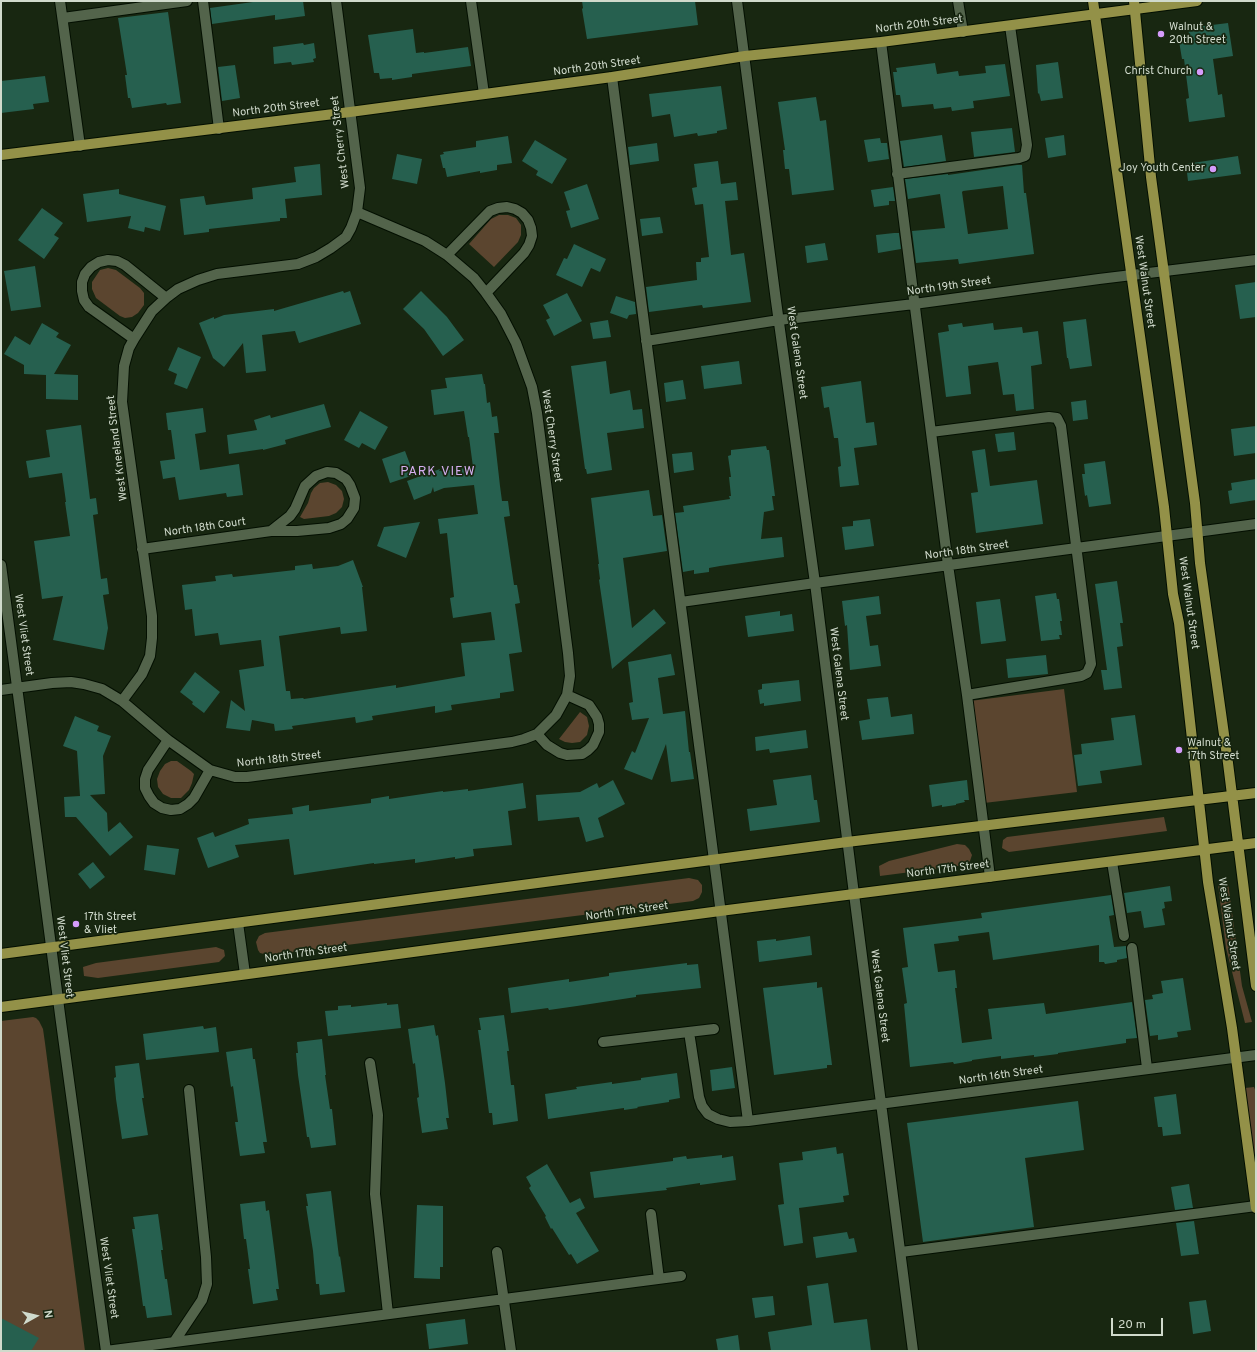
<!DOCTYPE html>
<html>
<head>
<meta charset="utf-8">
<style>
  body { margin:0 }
  #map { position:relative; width:1257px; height:1352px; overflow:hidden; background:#182711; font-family:Overpass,sans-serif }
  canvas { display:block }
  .frame { position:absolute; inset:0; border:2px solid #d0dacc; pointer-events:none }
  .north { position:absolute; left:16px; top:1296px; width:40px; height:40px; -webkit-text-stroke:3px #182711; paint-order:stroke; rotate:82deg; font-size:11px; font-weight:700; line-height:16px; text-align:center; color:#d0dacc }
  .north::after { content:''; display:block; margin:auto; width:14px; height:18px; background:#d0dacc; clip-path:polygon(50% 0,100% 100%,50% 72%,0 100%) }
  .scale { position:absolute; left:1111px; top:1318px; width:52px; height:18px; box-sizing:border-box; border:2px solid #d0dacc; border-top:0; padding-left:5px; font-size:12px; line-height:14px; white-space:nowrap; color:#d0dacc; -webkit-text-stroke:3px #182711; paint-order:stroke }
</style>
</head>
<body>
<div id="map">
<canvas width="1257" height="1352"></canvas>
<div class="frame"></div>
<div class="north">N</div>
<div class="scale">20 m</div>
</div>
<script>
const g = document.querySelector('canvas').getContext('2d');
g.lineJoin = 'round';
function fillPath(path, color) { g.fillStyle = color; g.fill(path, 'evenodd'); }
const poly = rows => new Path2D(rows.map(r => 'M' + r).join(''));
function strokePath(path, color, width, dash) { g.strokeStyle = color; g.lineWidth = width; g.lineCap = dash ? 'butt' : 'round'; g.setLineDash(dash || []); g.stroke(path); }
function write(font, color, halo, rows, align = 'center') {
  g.font = font + ' Overpass,sans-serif'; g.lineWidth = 3.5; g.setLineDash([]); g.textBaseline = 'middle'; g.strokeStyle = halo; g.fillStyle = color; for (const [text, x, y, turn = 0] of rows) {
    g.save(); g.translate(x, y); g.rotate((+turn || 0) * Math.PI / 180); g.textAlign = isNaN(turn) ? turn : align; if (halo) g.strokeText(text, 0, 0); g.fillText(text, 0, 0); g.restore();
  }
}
fillPath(poly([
  [499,215,508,215,516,218,521,225,521,235,518,242,494,267,469,244,491,219],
  [108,268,116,270,140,288,144,293,144,305,138,313,132,317,125,318,120,316,96,298,92,289,92,282,100,270],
  [328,482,336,485,342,491,344,499,342,507,336,513,329,516,304,519,300,517,308,503,311,493,314,488,320,483],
  [1064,689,1077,792,984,803,970,701],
  [580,712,587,717,589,726,587,735,580,742,572,743,565,742,559,739],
  [171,761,177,761,191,771,194,774,192,783,189,790,181,798,171,798,163,794,158,787,157,779,160,771,165,764],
  [1164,817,1167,831,1009,852,1002,848,1003,840,1007,837],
  [957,844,965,845,969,849,972,855,970,861,965,865,880,876,879,866,889,861],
  [689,878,698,880,702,885,702,892,699,898,693,901,268,955,260,953,258,950,256,942,259,936,265,933],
  [1228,883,1242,986,1252,1022,1245,1023,1226,948,1218,884],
  [216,947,224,950,225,956,219,962,98,978,84,976,83,967,96,963],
  [33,1017,36,1018,39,1021,43,1029,45,1043,85,1351,1,1351,1,1021],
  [1254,1087,1256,1092,1256,1171,1245,1088]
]), '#5b452f');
fillPath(poly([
  [260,1,303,1,305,16,275,20,275,15,212,24,210,8],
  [582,1,695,1,698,25,587,39,582,9,583,8],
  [168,12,181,103,167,105,166,103,132,108,130,98,128,98,125,75,127,75,118,18],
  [1228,23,1233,56,1213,59,1218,95,1222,94,1225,117,1189,122,1186,99,1189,98,1184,59,1182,59,1178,35,1189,34,1188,28],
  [413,29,416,53,424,52,424,53,468,47,471,66,412,74,412,77,392,80,392,78,380,79,379,73,374,73,368,35],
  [303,43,304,45,314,43,316,58,313,59,314,62,292,65,291,62,274,64,273,47],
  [1058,62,1063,98,1041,101,1039,93,1038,94,1036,65],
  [935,63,937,74,958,71,959,76,986,73,985,66,1005,64,1010,96,973,101,974,108,952,111,951,107,934,109,933,104,902,107,900,95,896,95,893,72,897,72,896,68],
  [235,65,240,98,222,101,218,67],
  [45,76,49,102,33,104,34,109,1,113,1,81],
  [721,86,727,129,717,131,717,133,698,136,697,133,674,137,670,114,652,117,649,94],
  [816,97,820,121,826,120,834,190,792,195,789,169,785,169,783,150,785,150,778,102],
  [1012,128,1015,152,974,157,971,132],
  [942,135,946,161,904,167,900,141],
  [1064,135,1066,155,1048,158,1045,138],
  [508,136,512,163,497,165,497,170,480,173,480,171,447,177,445,168,443,168,440,155,444,154,443,152,476,147,476,141],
  [880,138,881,143,887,143,889,159,868,162,864,140],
  [535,140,567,159,552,184,536,175,538,171,522,161],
  [657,143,659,161,630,165,628,147],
  [397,154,422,159,417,184,392,179],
  [1238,156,1241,174,1188,181,1186,164],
  [718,161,721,184,736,182,738,200,725,201,731,255,744,253,751,302,703,308,702,305,649,312,646,287,697,280,696,262,701,262,701,258,709,257,703,204,695,205,692,188,697,187,694,164],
  [320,164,322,195,285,199,287,218,280,218,280,221,209,229,209,232,184,235,180,199,204,196,206,205,253,199,252,188,296,182,294,167],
  [1017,165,1022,165,1024,193,1026,193,1034,254,959,264,958,259,916,263,912,231,945,228,940,194,908,199,905,179,948,174,948,175],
  [1003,186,1008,229,968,234,962,192,963,191],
  [587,184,599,219,571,228,566,211,570,210,564,192],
  [893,187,895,201,889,201,889,205,874,207,871,190],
  [119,189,119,194,166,206,160,231,145,227,144,232,128,228,131,216,87,222,83,194],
  [42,208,63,223,54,235,59,238,44,259,18,240],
  [660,217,663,233,642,236,640,219],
  [894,233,899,233,901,249,878,253,876,235],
  [825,243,828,260,807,263,805,246],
  [574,244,606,259,600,272,591,268,582,287,556,275,564,258,567,259],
  [35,266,41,307,11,311,4,271],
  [1256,282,1256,317,1240,319,1235,285],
  [343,291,344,293,350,291,361,324,299,343,295,331,262,335,266,371,246,373,243,343,224,367,213,358,199,323,214,317,214,319,224,315,274,309,274,311],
  [421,291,447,317,464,340,443,356,424,329,403,309],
  [567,293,582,321,554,336,546,320,550,318,543,305],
  [616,296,635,302,636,314,629,315,627,319,610,313],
  [1086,319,1092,366,1070,369,1068,358,1067,358,1063,322],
  [608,320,611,337,593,339,590,323],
  [42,323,59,333,56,337,71,345,54,374,78,375,78,400,46,399,46,375,24,374,24,365,4,354,15,336,30,345],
  [962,323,963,327,993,323,994,330,1022,327,1023,333,1038,331,1042,364,1031,366,1034,409,1016,411,1014,394,1003,395,998,362,968,366,971,394,946,397,938,333,949,331,948,325],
  [178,347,201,357,187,389,174,384,177,374,168,370],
  [606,361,610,394,630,390,633,410,642,409,644,428,607,433,612,470,587,474,586,469,585,469,571,366],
  [739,361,742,384,704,389,701,366],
  [482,374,484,384,485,384,487,403,490,402,492,417,497,416,499,433,494,433,500,486,502,501,508,501,510,516,504,517,514,585,517,585,520,603,515,604,522,652,509,654,514,691,500,693,500,698,451,705,452,710,435,713,435,706,372,716,373,720,356,723,355,717,292,726,293,729,275,731,274,724,252,720,250,731,226,728,231,700,245,711,239,670,264,666,261,640,220,645,218,633,195,636,192,609,185,610,182,585,216,581,215,576,232,574,233,577,295,570,295,566,312,564,313,569,338,566,353,560,363,587,362,587,367,631,341,634,340,627,279,636,286,691,290,691,291,699,303,698,304,699,396,685,396,688,465,676,461,643,495,640,491,612,453,618,450,598,454,597,447,533,440,534,438,519,478,514,474,485,444,488,434,492,433,487,431,493,414,500,407,481,440,469,439,471,473,467,469,437,468,437,464,411,434,415,431,390,447,388,445,378],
  [683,380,686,399,666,402,664,383],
  [861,381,866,423,874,422,877,445,854,448,859,485,840,487,838,467,841,466,838,438,834,438,829,407,824,408,821,387],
  [1086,400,1088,419,1073,421,1071,402],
  [324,404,331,427,285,440,286,444,263,450,263,449,229,454,227,435,257,430,254,420,270,415,271,418],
  [203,408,206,432,195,434,200,470,239,464,243,495,227,497,226,493,179,500,175,477,163,479,160,461,175,459,171,430,168,430,166,413],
  [360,411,388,427,375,450,362,443,359,448,344,440],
  [81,425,90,499,96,498,98,514,93,515,101,579,107,578,109,594,103,595,108,628,104,650,53,640,63,596,42,599,34,541,70,536,65,502,66,502,62,473,29,478,26,461,50,457,46,430],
  [1256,426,1256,453,1234,456,1231,429],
  [1014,432,1016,450,998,452,995,434],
  [766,446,767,450,769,450,775,496,772,496,774,510,764,512,761,539,782,537,784,557,720,566,709,568,709,572,694,574,694,570,683,572,675,513,684,512,683,506,730,499,729,496,731,496,729,477,731,477,728,456,731,455,731,450],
  [985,449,990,486,1037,480,1043,524,976,533,971,493,978,492,972,451],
  [405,451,414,475,390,483,382,459],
  [692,452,694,470,674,473,672,454],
  [1105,461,1111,504,1089,507,1087,495,1085,496,1082,474,1085,474,1084,464],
  [1256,479,1256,500,1230,504,1228,491,1232,490,1231,483],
  [649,490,653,516,662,515,667,551,623,558,632,628,654,609,666,623,612,669,599,580,600,579,598,564,599,564,591,498],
  [870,519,874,546,845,550,842,527,853,526,853,521],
  [420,522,406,558,377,546,384,527],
  [1117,581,1123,623,1120,623,1123,646,1117,647,1122,688,1104,690,1101,670,1107,670,1095,584],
  [1056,593,1057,599,1059,599,1062,621,1060,621,1062,635,1059,635,1060,639,1041,641,1035,596],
  [879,596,881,614,866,616,870,646,878,645,881,666,850,670,847,625,845,626,842,601],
  [1000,599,1006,641,981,644,976,602],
  [780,611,780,616,792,614,794,631,748,637,745,616],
  [671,654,675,675,658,678,663,714,685,711,689,752,690,752,694,779,671,782,666,744,652,780,624,769,632,751,635,753,649,718,632,720,629,703,633,702,628,662],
  [1046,655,1048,674,1008,678,1006,659],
  [195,672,220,692,204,713,192,704,193,702,180,692],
  [799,680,801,701,764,706,764,703,760,704,758,690,762,689,762,684],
  [888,697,891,717,912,714,914,734,862,740,859,721,870,719,867,699],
  [1135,715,1142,765,1100,771,1102,783,1078,786,1074,755,1082,754,1081,744,1114,740,1111,718],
  [75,716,99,726,97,731,111,736,103,756,105,794,90,795,107,813,108,832,120,822,133,837,110,856,76,817,65,817,64,797,80,796,77,751,63,746],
  [806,730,808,748,770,753,769,749,756,751,755,737],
  [811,775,814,800,817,800,820,822,750,831,747,809,777,805,773,780],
  [613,780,625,804,598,818,604,837,586,842,579,817,538,821,536,795,580,792,597,783,599,788],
  [967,780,969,800,964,800,965,802,956,804,956,805,942,807,942,805,932,807,929,785],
  [523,783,526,808,508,811,512,845,473,849,474,856,455,859,455,857,415,863,415,859,374,864,374,863,294,875,289,839,235,845,239,857,208,868,197,838,213,832,215,837,249,824,248,819,293,814,292,808,309,805,309,811,371,803,371,799,389,796,389,799,443,791,443,792,468,789,468,791],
  [147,845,179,849,175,875,144,870],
  [93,862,105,877,90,889,78,874],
  [1170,886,1172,901,1164,902,1165,908,1162,909,1165,925,1144,928,1141,911,1127,913,1124,893],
  [1111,895,1114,915,1109,916,1114,947,1126,946,1127,958,1117,960,1117,962,1105,964,1104,962,1099,962,1099,945,993,960,989,932,958,936,959,941,934,944,938,972,955,970,957,988,955,988,962,1043,992,1039,988,1009,1044,1003,1046,1014,1132,1002,1137,1038,1126,1039,1126,1043,1058,1053,1058,1054,1034,1057,1034,1055,1001,1059,1001,1056,972,1060,972,1061,954,1064,953,1062,910,1067,904,1004,907,1003,902,968,908,967,903,928,982,918,981,913],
  [810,936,812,955,759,962,757,941,776,939,776,941],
  [687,963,687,965,698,964,701,988,636,995,636,997,577,1006,549,1010,548,1008,511,1013,508,988,569,979,569,982,609,976,609,973],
  [1183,978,1191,1030,1177,1032,1178,1037,1158,1040,1158,1035,1150,1036,1145,1000,1153,999,1152,995,1163,993,1161,981],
  [817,982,817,988,822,987,832,1065,827,1065,827,1068,774,1075,763,988],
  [387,1003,387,1005,398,1004,401,1028,328,1036,325,1011,338,1010,338,1006,351,1005,351,1007],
  [504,1015,509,1051,507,1051,511,1085,514,1085,518,1121,493,1125,492,1113,489,1113,481,1051,478,1030,481,1030,479,1018],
  [434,1025,436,1036,438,1035,445,1083,449,1118,446,1118,448,1129,422,1133,417,1098,419,1097,415,1063,413,1064,408,1029],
  [203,1026,204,1029,216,1027,219,1052,146,1060,143,1034],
  [322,1039,326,1075,325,1075,330,1109,332,1109,336,1145,311,1148,309,1137,307,1137,298,1075,296,1053,298,1053,297,1042],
  [252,1048,253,1059,255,1059,267,1142,263,1142,265,1153,240,1156,235,1122,238,1122,233,1086,231,1087,226,1052],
  [139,1063,144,1098,142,1098,148,1135,122,1139,116,1099,114,1078,116,1077,115,1066],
  [732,1067,735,1088,712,1091,710,1070],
  [677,1073,680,1098,669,1100,669,1102,637,1107,638,1108,624,1110,624,1108,548,1119,545,1094,577,1089,576,1087,612,1082,612,1084,641,1080,641,1078],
  [1176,1094,1181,1134,1163,1136,1162,1127,1158,1127,1154,1097],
  [1078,1101,1084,1150,1025,1158,1034,1227,923,1242,907,1123],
  [836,1147,837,1154,843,1153,849,1195,843,1196,844,1202,799,1208,803,1243,784,1246,778,1205,784,1204,779,1163,803,1160,802,1152],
  [722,1155,722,1158,733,1156,736,1180,700,1185,700,1183,666,1188,667,1190,594,1198,590,1172,673,1161,673,1158,686,1156,687,1159],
  [547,1164,570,1203,580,1198,585,1208,576,1213,599,1251,577,1264,571,1254,569,1255,552,1228,551,1229,545,1217,546,1216,529,1188,531,1186,526,1177],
  [1189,1184,1193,1208,1175,1210,1171,1187],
  [331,1191,339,1257,340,1256,345,1292,320,1295,319,1284,316,1284,313,1251,306,1206,308,1206,306,1194],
  [265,1201,266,1211,269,1210,275,1256,279,1289,276,1289,278,1300,253,1304,248,1269,250,1269,246,1239,244,1239,240,1204],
  [417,1205,443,1206,443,1267,440,1267,440,1279,414,1278],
  [158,1214,163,1250,161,1250,165,1279,167,1279,172,1315,147,1318,145,1306,143,1306,137,1262,132,1229,135,1229,133,1217],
  [1194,1221,1199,1254,1181,1256,1176,1223],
  [847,1232,849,1239,854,1238,857,1252,816,1258,813,1237],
  [828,1283,834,1323,867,1319,871,1351,771,1351,768,1332,812,1325,807,1286],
  [773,1296,775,1315,755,1318,752,1298],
  [1206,1300,1211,1331,1193,1334,1189,1302],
  [1,1318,39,1338,31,1351,1,1351],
  [465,1319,468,1344,429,1349,426,1324],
  [738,1335,740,1351,718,1351,716,1339]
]), '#26604f');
const minor = poly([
  [60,1,80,146],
  [203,1,219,129],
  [471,1,484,94],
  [737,1,776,301,815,583,854,894,913,1351],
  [958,1,963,32],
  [63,18,187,1],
  [881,42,948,565,967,695,990,877],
  [612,77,748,1121],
  [897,174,1019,158,1025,156,1027,145,1010,26],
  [447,255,490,211,498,208,507,207,515,209,522,213,528,220,531,228,532,236,529,245,524,253,486,293],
  [134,339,89,307,84,300,82,291,82,282,85,274,91,267,99,262,108,260,117,261,125,265,166,298],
  [646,341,779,320,914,304,1099,279,1256,260],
  [931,432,1049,417,1057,418,1061,426,1091,664,1087,673,1081,676,967,695],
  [142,549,271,531,297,531,329,528,341,524,347,519,354,508,355,498,350,485,346,479,336,473,327,472,316,476,305,486,295,509,290,516,271,531],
  [1,565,61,1022,106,1351],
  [681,602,815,583,1256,524],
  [1,690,52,683,71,682,84,684,102,689,122,701,168,740,210,770,235,777,247,777,512,742,524,739,537,734,556,715,567,695,570,676,568,653,537,413,532,387,516,343,501,314,486,293,474,278,447,255,425,241,357,212],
  [122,701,142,674,150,656,152,638,152,616,122,402,124,366,129,348,134,339,152,311,166,298,178,289,198,280,217,274,298,264,316,257,331,248,346,237,351,228,357,212,360,188,336,1],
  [537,734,547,745,560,753,567,755,582,754,588,750,593,745,599,732,599,724,597,717,589,705,567,695],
  [168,740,148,770,145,779,145,788,149,796,154,803,162,808,171,810,180,809,188,804,194,798,210,770],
  [1112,862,1124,936],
  [238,923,245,974],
  [1132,948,1147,1068],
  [689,1032,699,1097,702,1106,708,1114,718,1119,730,1122,748,1121,1256,1055],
  [603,1042,714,1029],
  [370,1063,378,1115,375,1194,388,1314],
  [651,1214,659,1279],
  [497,1252,511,1351],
  [901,1252,1256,1206],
  [174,1342,202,1300,207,1284,206,1257,189,1090],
  [106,1351,681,1276]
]);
const major = poly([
  [1093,1,1164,507,1173,594,1179,623,1208,882,1232,1028,1256,1208],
  [1134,1,1151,177,1195,503,1200,563,1228,763,1256,986],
  [1,155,350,112,612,77,745,56,881,42,1197,1],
  [1,954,847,842,1256,793],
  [1,1007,720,911,1256,843]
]);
strokePath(minor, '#030f00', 12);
strokePath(major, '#030f00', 12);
strokePath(minor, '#53644b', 10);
strokePath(major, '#939148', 10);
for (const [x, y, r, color] of [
  [1161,34,4,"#d59cfb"],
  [1200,72,4,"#d59cfb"],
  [1213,169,4,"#d59cfb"],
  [1179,750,4,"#d59cfb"],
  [76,924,4,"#d59cfb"]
]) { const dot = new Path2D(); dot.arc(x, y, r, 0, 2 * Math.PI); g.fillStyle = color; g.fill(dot); strokePath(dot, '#182711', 1.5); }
write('11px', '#d0dacc', '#182711', [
  ["North 20th Street",919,25,-7],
  ["North 20th Street",597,67,-8],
  ["North 20th Street",276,109,-7],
  ["West Cherry Street",341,142,-97],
  ["West Walnut Street",1144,282,82],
  ["North 19th Street",949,287,-8],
  ["West Galena Street",796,353,82],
  ["West Cherry Street",551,436,82],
  ["West Kneeland Street",118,448,-97],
  ["North 18th Court",205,528,-8],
  ["North 18th Street",967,551,-8],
  ["West Walnut Street",1188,603,82],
  ["West Vliet Street",23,635,82],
  ["West Galena Street",838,674,83],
  ["North 18th Street",279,760,-6],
  ["North 17th Street",948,870,-7],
  ["North 17th Street",627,912,-8],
  ["West Walnut Street",1228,924,81],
  ["North 17th Street",306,954,-8],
  ["West Vliet Street",64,957,83],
  ["West Galena Street",879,996,83],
  ["North 16th Street",1001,1076,-8],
  ["West Vliet Street",108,1278,82]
]);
write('11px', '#d0dacc', '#182711', [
  ["Walnut &",1169,28],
  ["20th Street",1169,41],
  ["Christ Church",1192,72,"right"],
  ["Joy Youth Center",1205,169,"right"],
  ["Walnut &",1187,744],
  ["17th Street",1187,757],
  ["17th Street",84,918],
  ["& Vliet",84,931]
], 'left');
g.letterSpacing = '1px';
write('13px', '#d6aff1', '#182711', [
  ["PARK VIEW",438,472]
]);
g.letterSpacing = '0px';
</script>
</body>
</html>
